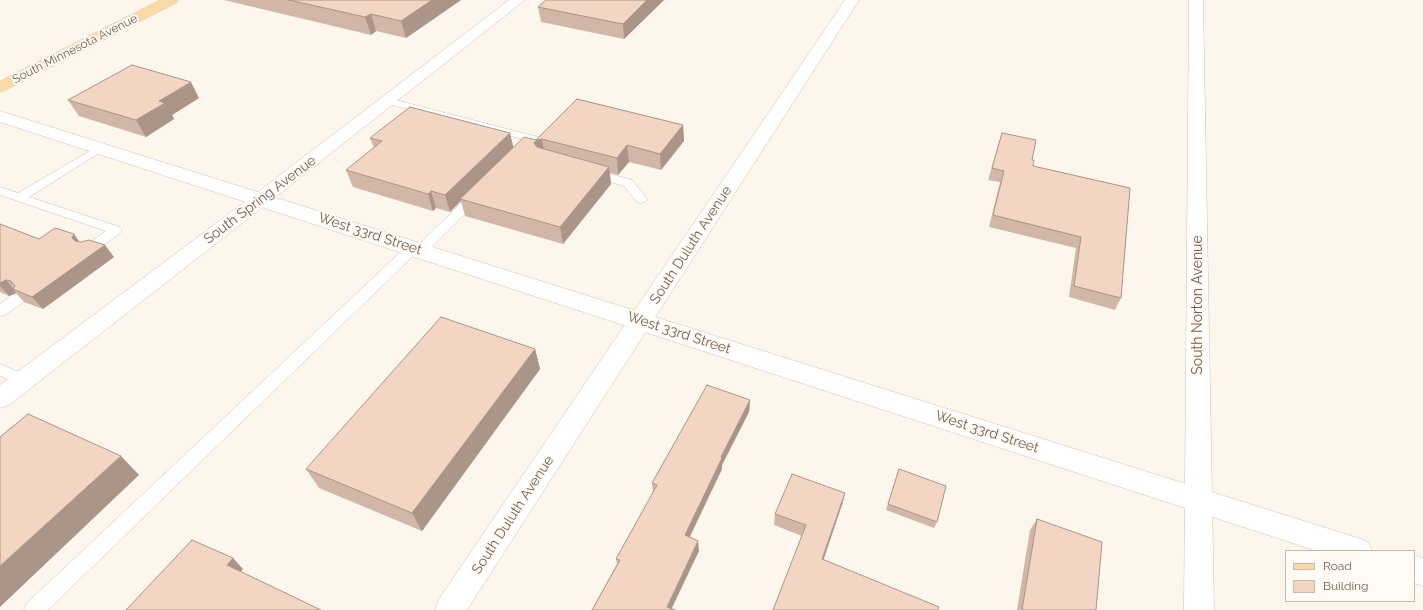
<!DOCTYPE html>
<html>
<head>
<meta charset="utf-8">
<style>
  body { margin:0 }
  #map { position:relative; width:1423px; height:610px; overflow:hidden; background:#fdf6ec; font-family:Raleway,sans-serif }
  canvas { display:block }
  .legend { position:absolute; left:1285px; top:550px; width:130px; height:52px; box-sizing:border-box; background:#fffaf3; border:1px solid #cabbb1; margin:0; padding:5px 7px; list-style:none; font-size:12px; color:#7a5c4d }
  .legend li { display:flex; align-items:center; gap:8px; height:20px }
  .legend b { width:20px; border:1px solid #cabbb1 }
</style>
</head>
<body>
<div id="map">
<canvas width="1423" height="610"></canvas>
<ul class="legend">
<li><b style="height:5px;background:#fbd9a5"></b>Road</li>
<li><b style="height:11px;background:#f3d5c3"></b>Building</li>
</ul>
</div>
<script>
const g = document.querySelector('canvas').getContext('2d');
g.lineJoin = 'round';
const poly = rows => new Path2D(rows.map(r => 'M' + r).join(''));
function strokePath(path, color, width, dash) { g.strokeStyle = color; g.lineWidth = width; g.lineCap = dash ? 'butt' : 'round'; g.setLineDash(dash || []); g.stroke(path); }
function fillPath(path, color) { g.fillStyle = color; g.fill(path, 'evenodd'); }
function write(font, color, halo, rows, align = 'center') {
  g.font = font + ' Raleway,sans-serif'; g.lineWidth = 4; g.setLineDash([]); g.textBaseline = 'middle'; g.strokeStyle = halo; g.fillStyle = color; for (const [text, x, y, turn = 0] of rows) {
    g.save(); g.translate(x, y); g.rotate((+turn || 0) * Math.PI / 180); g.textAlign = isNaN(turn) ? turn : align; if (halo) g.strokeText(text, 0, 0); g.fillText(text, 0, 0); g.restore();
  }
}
const lane = poly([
  [388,98,538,137,540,139,525,154,517,154,515,152,526,140,384,103,383,101,388,98],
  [100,145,104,146,106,148,104,150,29,197,120,227,122,230,120,233,95,252,90,253,85,252,83,249,85,246,106,231,0,195,0,187,18,193,100,145],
  [593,169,632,180,647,199,645,202,641,203,637,202,624,186,589,176,587,173,589,170,593,169],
  [476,192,480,193,482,196,480,199,426,253,421,254,416,253,48,610,24,610,27,603,408,245,413,244,418,245,472,193,476,192],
  [17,294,22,295,24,299,22,303,5,315,0,316,0,304,12,295,17,294],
  [0,364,29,376,32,380,29,384,24,386,0,376,0,364]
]);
const street = poly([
  [509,0,525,0,268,203,9,405,0,408,0,385,254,195,509,0],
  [845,0,859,0,467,610,435,610,439,599,845,0],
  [1189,0,1203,0,1214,610,1184,610,1189,0]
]);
const secondary = poly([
  [0,111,1358,538,1368,542,1372,551,1317,551,0,122,0,111],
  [1414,555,1423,558,1423,586,1414,583,1414,555]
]);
const primary = poly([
  [160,0,178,0,176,3,6,90,0,92,0,81,160,0]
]);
strokePath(lane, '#d1beb0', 1);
strokePath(street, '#d1beb0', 1);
strokePath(secondary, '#d6c0b0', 1);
strokePath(primary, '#dad1cd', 1);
fillPath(lane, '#fff');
fillPath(street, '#fff');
fillPath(secondary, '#fff');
fillPath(primary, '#fbd9a5');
fillPath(poly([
  [224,0,461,0,406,38,376,31,371,35],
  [546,0,664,0,624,39,541,22,538,7],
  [199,98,172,115,174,119,146,137,79,116,68,100],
  [577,99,683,125,684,141,661,170,629,162,618,175,610,173,611,184,563,244,465,216,461,201,450,212,436,208,433,211,353,187,346,170,374,148,370,138,510,133,513,148,536,140],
  [1002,133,1032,160,1033,166,1130,188,1121,298,1115,310,1069,297,1076,248,989,227,1000,182,988,180],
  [0,224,39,239,79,242,114,257,43,309,24,302,16,293,9,296,0,292],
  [535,349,540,369,422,531,319,488,306,469],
  [750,400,749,412,722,465,722,469,690,537,699,551,592,610,617,564,616,559,653,493,652,483],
  [899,469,937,522,934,528,886,510],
  [845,493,842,505,773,610,802,536,774,525,775,514],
  [1037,519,1096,610,1017,610,1030,530]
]), '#d1b7a8');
fillPath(poly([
  [432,0,461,0,406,38,401,21],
  [647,0,664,0,624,39,623,24],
  [371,14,376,31,371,35,365,17],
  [191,82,199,98,172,115,174,119,146,137,136,120,159,101],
  [683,125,684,141,661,170,660,154],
  [510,133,514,150,460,199,461,201,450,212,445,195],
  [542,139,545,156,534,143,537,140],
  [627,145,629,162,618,175,617,158],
  [609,167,611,184,563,244,560,227],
  [431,191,436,208,433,211,428,194],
  [74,234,83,247,82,250,72,238],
  [105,245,114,257,43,309,32,297],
  [6,280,14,290,13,289,16,293,9,296,0,286,0,283],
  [535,349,540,369,422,531,412,513],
  [750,400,749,412,722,465,722,469,685,546,685,535,721,457],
  [121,456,139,475,0,607,0,566],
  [845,493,842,505,820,570,822,559],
  [698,541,699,551,671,610,667,607],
  [233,558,243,569,237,576,227,565]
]), '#aa9588');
const building = poly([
  [289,0,432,0,401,21,371,14,365,17,289,0],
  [546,0,647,0,623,24,538,7,546,0],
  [132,65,191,82,159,101,165,103,136,120,68,100,132,65],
  [577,99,683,125,660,154,627,145,617,158,542,139,537,140,534,143,537,147,609,167,560,227,460,199,524,137,536,140,577,99],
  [410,107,510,133,445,195,431,191,428,194,346,170,382,141,370,138,410,107],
  [1002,133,1036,140,1032,160,1034,160,1033,166,1130,188,1121,298,1074,286,1081,237,993,215,1004,171,992,168,1002,133],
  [0,224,39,239,55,228,74,234,72,238,75,241,81,242,89,240,105,245,32,297,13,289,15,286,11,281,6,280,0,283,0,224],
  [441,317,535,349,412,513,306,469,441,317],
  [707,385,750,400,721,457,722,458,685,535,698,541,667,607,675,610,592,610,620,560,616,559,657,485,652,483,707,385],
  [28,414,121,456,0,566,0,437,28,414],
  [899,469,946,486,937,522,888,504,899,469],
  [792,474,845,493,822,559,939,607,938,610,773,610,806,525,775,514,792,474],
  [1037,519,1102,542,1096,610,1022,610,1037,519],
  [192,540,233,558,227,565,321,610,126,610,192,540]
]);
fillPath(building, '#f3d5c3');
strokePath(building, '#aa9588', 1);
write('12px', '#7a5c4d', '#fffaf3', [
  ["South Minnesota Avenue",75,49,-27]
]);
write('14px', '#7a5c4d', '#fffaf3', [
  ["South Spring Avenue",260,200,-37],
  ["West 33rd Street",370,234,18],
  ["South Duluth Avenue",691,245,-57],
  ["South Norton Avenue",1198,305,-90],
  ["West 33rd Street",679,333,18],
  ["West 33rd Street",987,432,18],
  ["South Duluth Avenue",513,515,-57]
]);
</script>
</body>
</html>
